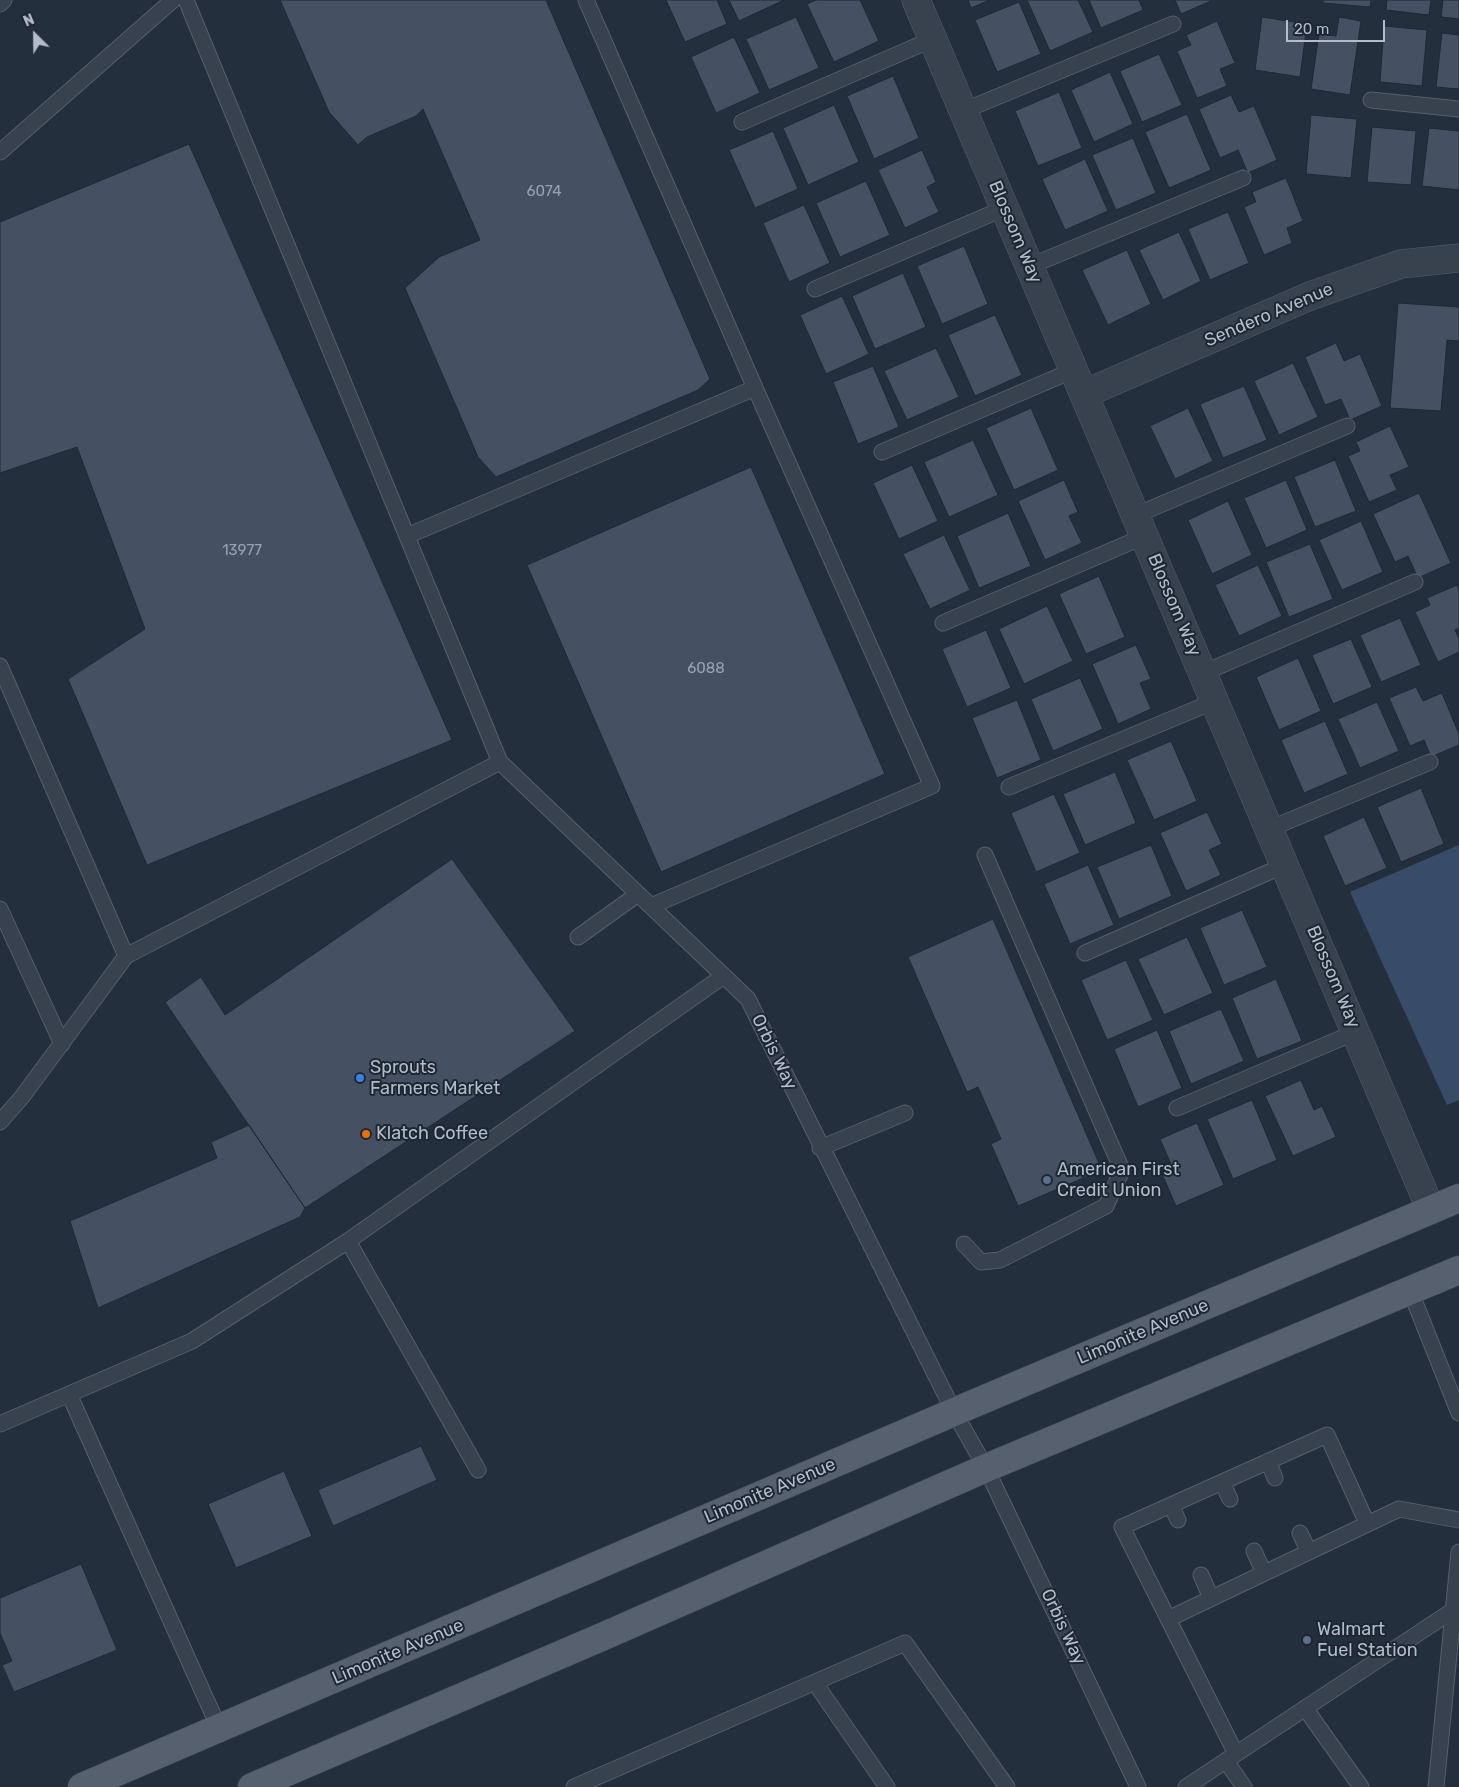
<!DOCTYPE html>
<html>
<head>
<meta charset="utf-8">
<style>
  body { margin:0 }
  #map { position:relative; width:1459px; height:1787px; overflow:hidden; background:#242f3e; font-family:Rubik,sans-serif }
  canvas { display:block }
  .north { position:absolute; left:10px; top:10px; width:50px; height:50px; -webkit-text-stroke:4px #1d2633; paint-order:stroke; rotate:337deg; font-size:14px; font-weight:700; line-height:20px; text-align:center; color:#b4bcc9 }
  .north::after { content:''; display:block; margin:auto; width:18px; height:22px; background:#b4bcc9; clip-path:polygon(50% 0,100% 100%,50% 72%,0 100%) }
  .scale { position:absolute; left:1286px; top:20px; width:99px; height:22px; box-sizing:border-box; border:2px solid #b4bcc9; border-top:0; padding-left:6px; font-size:15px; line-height:18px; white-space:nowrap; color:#b4bcc9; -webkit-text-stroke:4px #1d2633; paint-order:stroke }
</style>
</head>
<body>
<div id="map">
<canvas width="1459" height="1787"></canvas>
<div class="north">N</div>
<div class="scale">20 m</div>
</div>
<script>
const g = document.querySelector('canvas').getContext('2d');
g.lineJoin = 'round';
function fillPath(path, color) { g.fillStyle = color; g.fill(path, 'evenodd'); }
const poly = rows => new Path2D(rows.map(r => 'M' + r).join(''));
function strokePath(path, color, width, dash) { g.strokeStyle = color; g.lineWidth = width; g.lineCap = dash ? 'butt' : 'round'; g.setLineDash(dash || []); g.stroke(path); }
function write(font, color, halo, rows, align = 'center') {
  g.font = font + ' Rubik,sans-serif'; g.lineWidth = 4; g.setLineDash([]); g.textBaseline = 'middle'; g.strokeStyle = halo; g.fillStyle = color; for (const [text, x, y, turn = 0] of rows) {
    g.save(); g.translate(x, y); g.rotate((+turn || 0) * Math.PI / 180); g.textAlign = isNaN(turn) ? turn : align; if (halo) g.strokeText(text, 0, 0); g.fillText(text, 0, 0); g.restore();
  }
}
fillPath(poly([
  [1459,845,1459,1100,1447,1105,1350,892]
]), '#394c67');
const building = poly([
  [280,0,546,0,710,379,698,390,496,477,478,457,405,288,439,257,480,240,423,109,416,116,367,137,358,145,329,112,280,0],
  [666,0,717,0,727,24,685,42,666,0],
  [729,0,784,0,739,21,729,0],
  [816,0,860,0,879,41,834,62,807,4,816,0],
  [968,0,990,0,971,8,968,0],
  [1027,0,1078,0,1093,32,1050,51,1027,0],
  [1089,0,1139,0,1143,10,1101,28,1089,0],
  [1175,0,1210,0,1211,1,1181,14,1175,0],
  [1323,0,1371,0,1370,7,1323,3,1323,0],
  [1387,0,1431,0,1429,15,1386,10,1387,0],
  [1443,0,1459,0,1459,19,1441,17,1443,0],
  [1019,2,1041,54,997,72,975,20,1019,2],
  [796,17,819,68,769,90,746,39,796,17],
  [1262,17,1307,24,1300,77,1255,70,1262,17],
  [1339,17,1361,21,1350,95,1311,89,1319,34,1336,36,1339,17],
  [1217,21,1235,63,1220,69,1227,86,1197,98,1177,51,1191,45,1186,35,1217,21],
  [1384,26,1427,30,1422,86,1380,82,1384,26],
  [1442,33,1459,35,1459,89,1436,87,1442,33],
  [734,37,760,93,716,113,691,57,734,37],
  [1159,54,1182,105,1142,122,1120,71,1159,54],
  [1110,72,1133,124,1094,142,1071,90,1110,72],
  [893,76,919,138,874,159,847,96,893,76],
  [1059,92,1082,148,1038,166,1015,111,1059,92],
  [1231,95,1239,112,1254,106,1277,160,1248,173,1238,150,1220,158,1199,109,1231,95],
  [834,105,859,162,808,185,783,128,834,105],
  [1187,114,1211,170,1169,188,1145,132,1187,114],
  [1311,115,1357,119,1351,178,1306,174,1311,115],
  [1372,127,1416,131,1411,185,1367,182,1372,127],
  [1429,128,1459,131,1459,190,1422,186,1429,128],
  [773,131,798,189,755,208,729,150,773,131],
  [1133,138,1156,193,1116,210,1092,155,1133,138],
  [189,144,452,740,147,865,68,679,145,629,77,447,0,473,0,222,189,144],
  [922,150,936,182,927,187,939,212,905,228,878,170,922,150],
  [1085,159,1108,211,1065,230,1042,179,1085,159],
  [1286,178,1303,221,1287,228,1292,243,1264,255,1244,207,1256,202,1252,192,1286,178],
  [866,181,890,235,840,257,816,203,866,181],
  [804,205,830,263,789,282,763,223,804,205],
  [1228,212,1249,263,1210,280,1188,229,1228,212],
  [1179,232,1201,281,1163,300,1139,250,1179,232],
  [964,246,988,304,942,324,917,266,964,246],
  [1127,250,1151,304,1108,325,1082,270,1127,250],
  [903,273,926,327,875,349,852,296,903,273],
  [842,296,869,354,826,374,800,315,842,296],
  [1398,303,1459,307,1459,341,1447,340,1441,411,1390,408,1398,303],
  [995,315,1022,375,975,396,948,335,995,315],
  [1336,343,1344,361,1360,354,1382,406,1350,420,1341,399,1325,405,1305,357,1336,343],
  [936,348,959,397,907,420,884,371,936,348],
  [1293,363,1318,417,1279,435,1254,381,1293,363],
  [873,366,899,427,858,444,833,382,873,366],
  [1244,386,1267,440,1223,458,1200,404,1244,386],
  [1031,408,1058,470,1014,490,986,428,1031,408],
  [1188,408,1213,461,1175,479,1150,426,1188,408],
  [1390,426,1409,467,1390,475,1397,490,1369,502,1348,456,1360,451,1356,442,1390,426],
  [973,440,998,495,949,517,924,462,973,440],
  [1335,460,1356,511,1315,527,1294,477,1335,460],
  [912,465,938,521,899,539,873,483,912,465],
  [751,467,885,774,661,872,527,565,751,467],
  [1064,480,1078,512,1069,516,1082,543,1045,560,1018,501,1064,480],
  [1286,480,1307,530,1266,548,1244,498,1286,480],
  [1419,493,1451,563,1418,578,1408,556,1395,562,1373,514,1419,493],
  [1228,501,1252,555,1212,574,1188,520,1228,501],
  [1008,513,1031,566,979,588,957,536,1008,513],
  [1361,521,1383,572,1342,590,1319,540,1361,521],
  [944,535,970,590,930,609,903,554,944,535],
  [1310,544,1333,599,1289,617,1266,562,1310,544],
  [1258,565,1282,616,1239,636,1215,585,1258,565],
  [1099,576,1125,637,1086,654,1059,594,1099,576],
  [1457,585,1459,590,1459,628,1455,630,1459,638,1459,652,1438,662,1415,612,1430,605,1427,598,1457,585],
  [1047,606,1073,661,1024,684,999,629,1047,606],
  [1400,618,1421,665,1381,682,1360,635,1400,618],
  [986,630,1011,688,967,707,942,649,986,630],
  [1351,639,1372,687,1333,704,1312,655,1351,639],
  [1136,645,1151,679,1140,683,1151,709,1118,724,1092,664,1136,645],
  [1298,658,1321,711,1279,730,1256,677,1298,658],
  [1080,678,1103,729,1053,751,1031,699,1080,678],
  [1416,687,1423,701,1442,693,1459,734,1459,745,1431,757,1424,740,1410,746,1389,698,1416,687],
  [1017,700,1041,760,997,778,972,718,1017,700],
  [1377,702,1399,751,1360,768,1338,719,1377,702],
  [1325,721,1348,774,1304,793,1281,740,1325,721],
  [1171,741,1197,801,1154,820,1127,760,1171,741],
  [1115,772,1136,823,1085,845,1063,794,1115,772],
  [1421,788,1444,844,1401,862,1377,807,1421,788],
  [1054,794,1080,853,1036,872,1011,813,1054,794],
  [1207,812,1222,844,1209,850,1221,875,1186,891,1160,833,1207,812],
  [1364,817,1387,868,1345,886,1323,836,1364,817],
  [1151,845,1172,896,1119,919,1097,867,1151,845],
  [452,859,575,1031,305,1208,165,1002,201,977,225,1015,452,859],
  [1088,865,1114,925,1070,944,1044,884,1088,865],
  [1242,910,1267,967,1224,985,1200,928,1242,910],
  [993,919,1102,1170,1018,1206,991,1144,1001,1139,978,1087,967,1092,908,957,993,919],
  [1187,937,1213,993,1164,1015,1138,959,1187,937],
  [1126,960,1153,1020,1107,1040,1081,980,1126,960],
  [1276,979,1302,1041,1257,1059,1232,998,1276,979],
  [1221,1009,1244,1061,1191,1084,1169,1031,1221,1009],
  [1157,1030,1182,1088,1138,1107,1114,1049,1157,1030],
  [1301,1080,1314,1110,1322,1106,1336,1137,1293,1156,1265,1096,1301,1080],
  [1252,1100,1277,1160,1233,1179,1207,1119,1252,1100],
  [1197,1123,1224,1185,1176,1206,1162,1174,1173,1169,1160,1139,1197,1123],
  [249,1125,305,1208,300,1217,98,1308,70,1221,217,1158,211,1142,249,1125],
  [421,1446,437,1480,333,1526,318,1490,421,1446],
  [284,1471,312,1536,236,1568,208,1504,284,1471],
  [81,1564,117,1650,14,1692,2,1665,12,1661,0,1633,0,1598,81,1564]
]);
fillPath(building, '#455162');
strokePath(building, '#1f2835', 1);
const service = poly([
  [186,0,500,762,748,999,954,1412,986,1468,1138,1787],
  [0,4,4,0],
  [1371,100,1459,109],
  [963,111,1173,24],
  [742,122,933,39],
  [0,152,173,0],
  [1030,266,1243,178],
  [815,289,1005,208],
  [882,452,1074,370],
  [1136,515,1347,426],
  [407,536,755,388,586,0],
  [943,623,1145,536],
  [0,666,126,956,500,762],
  [1203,673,1415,582],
  [1009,787,1215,701],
  [1269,829,1430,762],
  [651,906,932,786,755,388],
  [0,909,62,1044],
  [578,937,638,894],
  [1085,953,1285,865],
  [1177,1108,1356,1032],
  [0,1122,22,1097,126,956],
  [820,1148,905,1113],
  [348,1241,478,1470],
  [964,1244,981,1262,1000,1260,1106,1206,1122,1170,985,855],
  [1410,1290,1459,1413],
  [69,1394,219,1728],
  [0,1424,192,1341,348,1241,722,977],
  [1268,1461,1275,1478],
  [1222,1482,1230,1499],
  [1171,1505,1178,1520],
  [1300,1533,1309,1552],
  [1254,1551,1264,1573],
  [1201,1575,1211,1598],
  [1168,1619,1399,1509,1459,1520],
  [815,1683,887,1787],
  [1305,1708,1361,1787],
  [1236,1754,1122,1527,1327,1435,1367,1523],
  [1226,1761,1244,1787],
  [574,1787,905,1643,1007,1787],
  [1186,1787,1452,1611],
  [1436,1787,1459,1552]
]);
const minor = poly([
  [916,0,1431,1210],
  [1084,394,1310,296,1401,264,1459,258]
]);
const primary = poly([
  [82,1787,954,1412,1459,1198],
  [252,1787,604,1636,986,1468,1459,1270]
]);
strokePath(service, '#565f6c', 17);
strokePath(minor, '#565f6c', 29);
strokePath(primary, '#414a57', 29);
strokePath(service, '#38414e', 15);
strokePath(minor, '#38414e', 28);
strokePath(primary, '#56606e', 28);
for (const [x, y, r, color] of [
  [360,1078,5,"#3f7fe0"],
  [366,1134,5,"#e8710a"],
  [1047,1180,5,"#5c6f8a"],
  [1307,1640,5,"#5c6f8a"]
]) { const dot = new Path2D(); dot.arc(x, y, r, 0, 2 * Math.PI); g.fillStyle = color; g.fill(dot); strokePath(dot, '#1d2633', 2); }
write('15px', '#98a1af', null, [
  ["6074",544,192],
  ["13977",242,551],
  ["6088",706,669]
]);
write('18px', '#b4bcc9', '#1d2633', [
  ["Blossom Way",1015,232,67],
  ["Sendero Avenue",1269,315,-23],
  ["Blossom Way",1174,605,67],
  ["Blossom Way",1333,977,67],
  ["Orbis Way",774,1052,64],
  ["Limonite Avenue",1143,1332,-23],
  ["Limonite Avenue",770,1491,-23],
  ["Orbis Way",1063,1627,65],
  ["Limonite Avenue",398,1652,-23]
]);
write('18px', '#b4bcc9', '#1d2633', [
  ["Sprouts",370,1068],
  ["Farmers Market",370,1089],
  ["Klatch Coffee",376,1134],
  ["American First",1057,1170],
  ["Credit Union",1057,1191],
  ["Walmart",1317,1630],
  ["Fuel Station",1317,1651]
], 'left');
</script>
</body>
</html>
